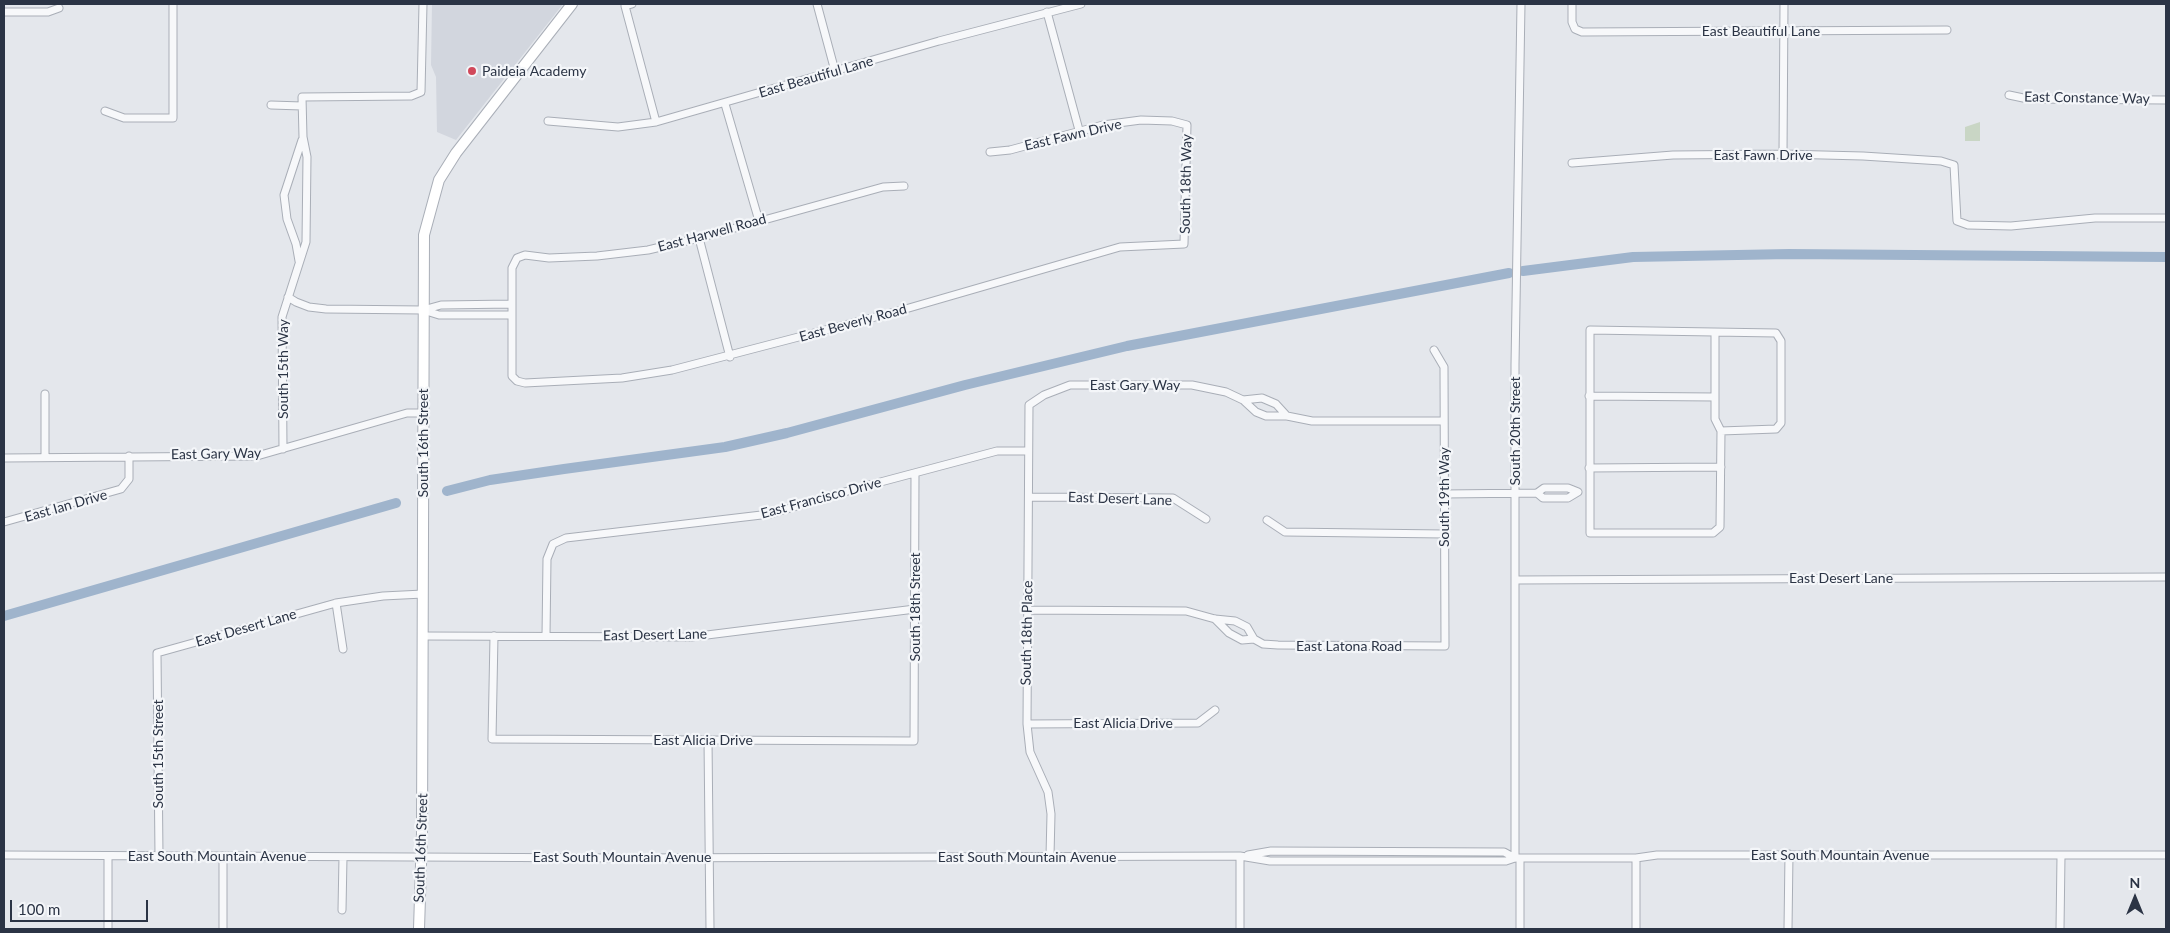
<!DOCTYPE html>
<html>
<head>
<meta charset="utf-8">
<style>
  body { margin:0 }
  #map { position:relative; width:2170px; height:933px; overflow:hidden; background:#e4e7ec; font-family:Lato,sans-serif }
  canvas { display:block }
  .frame { position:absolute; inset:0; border:5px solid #2b3445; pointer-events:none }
  .north { position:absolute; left:2110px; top:873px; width:50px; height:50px; -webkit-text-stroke:4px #f4f6f9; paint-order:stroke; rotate:0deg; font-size:14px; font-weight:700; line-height:20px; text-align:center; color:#2b3445 }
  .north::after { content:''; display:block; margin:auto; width:18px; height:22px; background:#2b3445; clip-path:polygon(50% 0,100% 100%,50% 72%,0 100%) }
  .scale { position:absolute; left:10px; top:900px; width:138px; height:22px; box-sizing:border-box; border:2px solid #2b3445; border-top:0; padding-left:6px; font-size:15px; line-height:18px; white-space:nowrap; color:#2b3445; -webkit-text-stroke:4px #f4f6f9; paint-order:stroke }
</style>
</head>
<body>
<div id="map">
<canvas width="2170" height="933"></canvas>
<div class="frame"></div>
<div class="north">N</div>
<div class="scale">100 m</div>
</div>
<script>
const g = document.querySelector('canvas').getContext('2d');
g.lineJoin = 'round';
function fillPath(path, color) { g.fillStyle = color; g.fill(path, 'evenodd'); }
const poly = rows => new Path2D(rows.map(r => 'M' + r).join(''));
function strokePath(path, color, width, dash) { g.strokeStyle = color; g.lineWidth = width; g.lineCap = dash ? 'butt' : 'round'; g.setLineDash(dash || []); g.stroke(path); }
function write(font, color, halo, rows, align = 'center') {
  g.font = font + ' Lato,sans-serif'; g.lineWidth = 4.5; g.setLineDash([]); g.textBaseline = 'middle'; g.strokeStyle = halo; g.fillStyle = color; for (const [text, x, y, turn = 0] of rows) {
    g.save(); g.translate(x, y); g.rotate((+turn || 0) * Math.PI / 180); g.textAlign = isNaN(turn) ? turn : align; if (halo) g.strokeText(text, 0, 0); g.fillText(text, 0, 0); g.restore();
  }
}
fillPath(poly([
  [432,4,563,4,456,140,437,132,436,77,431,65]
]), '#d2d6de');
fillPath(poly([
  [1980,122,1980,141,1965,141,1965,127]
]), '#c9d6c5');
strokePath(poly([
  [1523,271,1633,257,1789,254,2166,257],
  [447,491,490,480,564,469,725,447,787,433,965,385,1127,346,1509,273],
  [4,616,396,503]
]), '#9fb4cc', 10);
const street = poly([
  [632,4,625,6,656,122],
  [817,4,835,71],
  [1572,4,1572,22,1575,29,1582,32,1947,30],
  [4,12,48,12,59,8],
  [1047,12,1079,130],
  [2009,95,2028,99,2166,100],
  [725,104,759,221],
  [271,105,302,106],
  [105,111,124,118,173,118,173,4],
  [548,121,618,127,656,122,939,41,1081,4],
  [1783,154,1784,4],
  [1572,163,1673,155,1783,154,1863,156,1941,161,1954,165,1957,221,1968,225,2011,226,2095,218,2166,218],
  [904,186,883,187,699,238,648,250,597,256,549,258,525,255,517,258,512,268,512,376,517,381,525,383,622,378,672,370,902,310,1120,247,1184,244,1187,125,1172,121,1141,120,1103,125,1010,150,990,152],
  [699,238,730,357],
  [299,261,296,244,287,219,284,195,302,140],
  [288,297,296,302,309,307,326,309,423,310,441,305,512,304],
  [423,310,439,315,512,315],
  [1715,333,1715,419,1721,431,1720,527,1713,533,1590,533,1590,330,1776,333,1781,341,1781,423,1776,429,1721,431],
  [45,394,45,457],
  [1589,396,1715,397],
  [1243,400,1262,398,1276,404,1287,416],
  [283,449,282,317,306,242,307,157,303,137,302,97,411,96,421,92,423,4],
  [4,458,257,456,407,413,423,413],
  [1589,468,1721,467],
  [1444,494,1537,493,1544,488,1568,488,1578,492,1568,498,1543,498,1537,493],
  [1029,497,1173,498,1206,519],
  [1267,520,1285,532,1444,534],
  [4,522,121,489,129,479,129,456],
  [1516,580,2166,577],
  [336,603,343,649],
  [1028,610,1186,611,1215,619,1235,621,1247,627,1254,639,1263,644,1278,645,1445,646,1444,367,1434,350],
  [1215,619,1229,633,1242,640,1254,639],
  [424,636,691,637,915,609],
  [494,636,492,739,914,741,915,473],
  [546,636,547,559,553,544,566,538,770,514,858,488,997,451,1028,451],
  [1027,724,1198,723,1215,710],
  [708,740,710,929],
  [4,855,620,858,1240,856,1270,861,1506,861,1515,858,1636,858,1657,855,2166,855],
  [1248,855,1271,851,1504,852,1515,858],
  [108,856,108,929],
  [159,856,157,653,336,603,383,596,423,594],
  [1050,856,1051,814,1048,792,1030,752,1027,724,1029,405,1044,395,1070,385,1192,385,1226,392,1243,400,1256,412,1266,416,1287,416,1312,421,1444,421],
  [1515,858,1515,365,1521,4],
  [342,910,343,857],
  [223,929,223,856],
  [1240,929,1240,856],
  [1520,929,1520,859],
  [1636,929,1636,858],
  [1788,929,1789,854],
  [2060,929,2061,856]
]);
const secondary = poly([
  [419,929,422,833,424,235,439,180,456,153,572,4]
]);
strokePath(street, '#a9aeb7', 9);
strokePath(secondary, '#a9aeb7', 12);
strokePath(street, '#f7f8fa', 7);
strokePath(secondary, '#fff', 10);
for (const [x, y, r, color] of [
  [472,71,5,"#d1495b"]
]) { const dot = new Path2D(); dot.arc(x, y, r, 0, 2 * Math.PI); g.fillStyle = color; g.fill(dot); strokePath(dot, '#f4f6f9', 2); }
write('14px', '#2b3445', '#f4f6f9', [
  ["East Beautiful Lane",1761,31],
  ["East Beautiful Lane",816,77,-16],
  ["East Constance Way",2087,98,1],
  ["East Fawn Drive",1073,135,-13],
  ["East Fawn Drive",1763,155],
  ["South 18th Way",1186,184,-89],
  ["East Harwell Road",712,233,-15],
  ["East Beverly Road",853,323,-15],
  ["South 15th Way",283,369,-90],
  ["East Gary Way",1135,385],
  ["South 20th Street",1515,431,-90],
  ["South 16th Street",423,443,-90],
  ["East Gary Way",216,454,-1],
  ["South 19th Way",1444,497,-90],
  ["East Francisco Drive",821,498,-15],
  ["East Desert Lane",1120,499,2],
  ["East Ian Drive",66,506,-16],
  ["East Desert Lane",1841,578],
  ["South 18th Street",915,607,-90],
  ["East Desert Lane",246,628,-16],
  ["South 18th Place",1027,633,-89],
  ["East Desert Lane",655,635,-1],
  ["East Latona Road",1349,646],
  ["East Alicia Drive",1123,723],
  ["East Alicia Drive",703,740],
  ["South 15th Street",158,754,-90],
  ["South 16th Street",421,848,-88],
  ["East South Mountain Avenue",1840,855],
  ["East South Mountain Avenue",217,856],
  ["East South Mountain Avenue",622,857],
  ["East South Mountain Avenue",1027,857]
]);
write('14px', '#2b3445', '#f4f6f9', [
  ["Paideia Academy",482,71]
], 'left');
</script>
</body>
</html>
